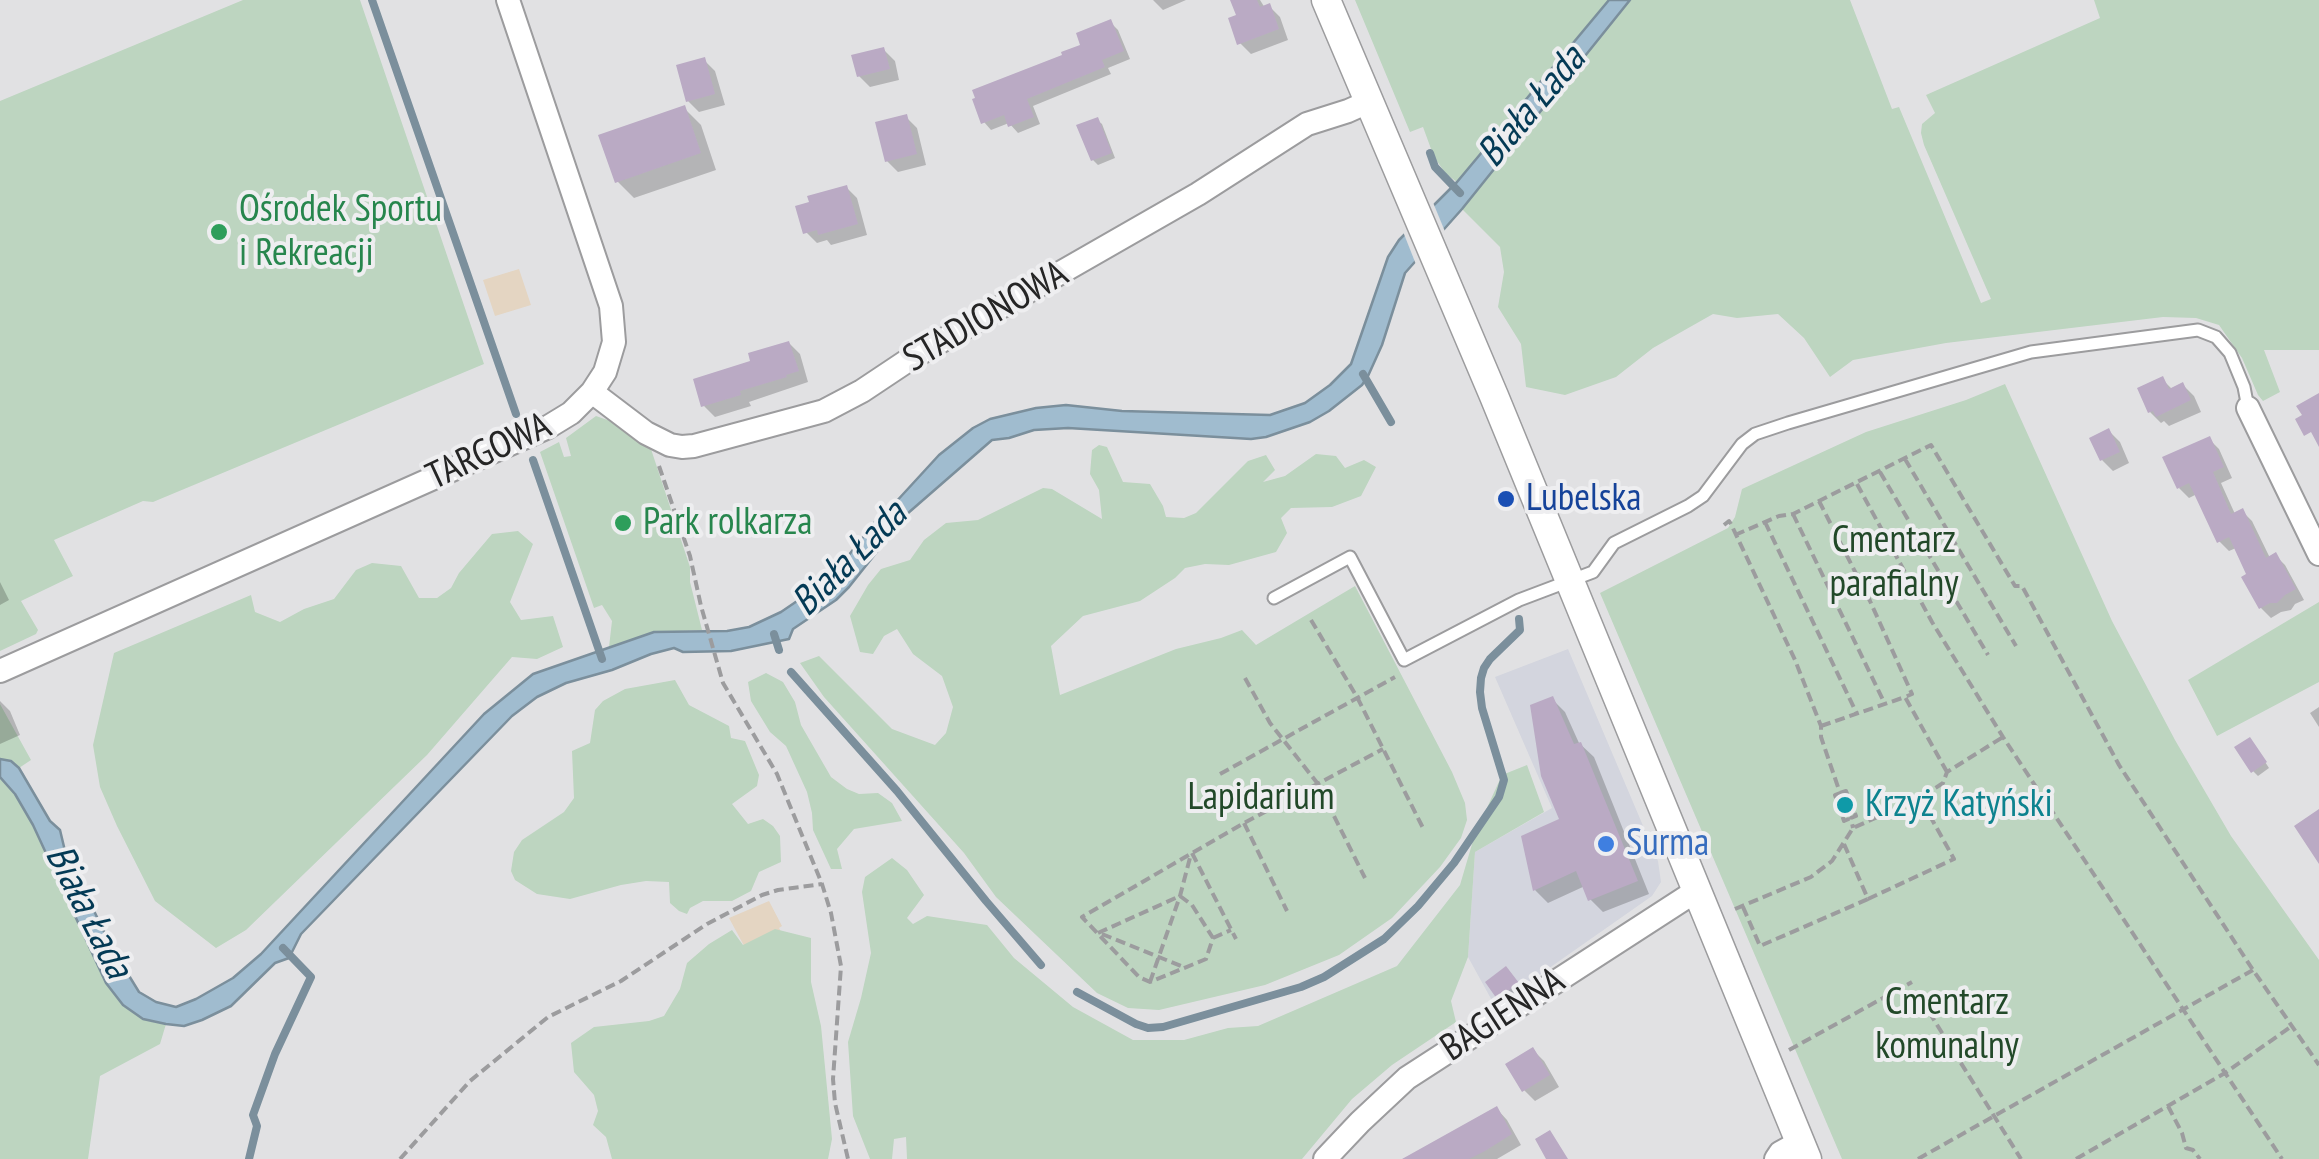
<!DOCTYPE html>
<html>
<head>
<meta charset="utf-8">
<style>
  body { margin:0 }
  canvas { display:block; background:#e1e1e3 }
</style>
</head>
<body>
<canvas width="2319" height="1159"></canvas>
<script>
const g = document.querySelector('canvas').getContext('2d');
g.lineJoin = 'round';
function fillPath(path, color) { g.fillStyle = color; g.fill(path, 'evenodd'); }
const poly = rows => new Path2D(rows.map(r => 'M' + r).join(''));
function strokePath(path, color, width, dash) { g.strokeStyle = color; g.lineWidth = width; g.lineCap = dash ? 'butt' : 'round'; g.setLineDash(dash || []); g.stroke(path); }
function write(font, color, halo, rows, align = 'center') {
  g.font = font + ' "PT Sans Narrow",sans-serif'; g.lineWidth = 8; g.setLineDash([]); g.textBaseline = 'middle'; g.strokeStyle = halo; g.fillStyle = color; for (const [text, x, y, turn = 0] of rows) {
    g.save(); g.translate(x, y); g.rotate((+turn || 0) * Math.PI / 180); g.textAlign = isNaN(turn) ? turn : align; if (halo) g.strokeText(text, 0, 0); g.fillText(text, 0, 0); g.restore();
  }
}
fillPath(poly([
  [1568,649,1658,861,1661,882,1652,896,1495,1006,1468,957,1475,852,1552,808,1495,677]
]), '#d3d5de');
fillPath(poly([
  [519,269,531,305,495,316,483,280],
  [769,901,782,926,779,928,784,937,749,955,729,918]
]), '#e4d5c2');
fillPath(poly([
  [243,0,360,0,484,364,153,502,143,501,54,540,73,576,21,601,38,630,36,634,0,651,0,101],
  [1355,0,1609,0,1457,182,1446,174,1434,157,1423,127,1410,132],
  [1630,0,1850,0,1892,109,1899,107,1981,303,1991,299,1924,145,1921,133,1922,124,1935,113,1926,95,2100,18,2094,0,2319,0,2319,350,2264,350,2280,392,2263,401,2258,395,2242,358,2219,325,2196,318,2163,317,1946,343,1853,360,1830,377,1804,338,1778,314,1737,318,1713,314,1653,348,1616,377,1565,395,1526,387,1521,344,1498,307,1504,272,1500,247,1462,209],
  [2005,384,2112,621,2175,740,2231,836,2319,960,2319,1159,1842,1159,1600,593,1728,528,1735,517,1742,489,1866,432,1966,400],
  [596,416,616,423,649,443,690,567,690,582,702,630,654,632,609,647,612,621,602,605,594,608,540,452,559,442,564,457,571,456,566,438],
  [1099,445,1107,447,1123,482,1150,484,1163,506,1166,517,1184,518,1196,513,1248,461,1266,455,1275,470,1263,482,1285,476,1316,454,1336,456,1345,468,1364,460,1376,467,1361,496,1332,507,1291,508,1281,518,1287,533,1276,552,1229,565,1205,564,1185,568,1175,578,1140,601,1083,616,1051,646,1060,695,1176,649,1221,638,1242,630,1256,645,1355,586,1452,772,1465,803,1467,820,1461,838,1440,867,1392,918,1339,955,1265,985,1159,1010,1128,1008,1097,993,996,897,964,853,824,697,800,663,819,656,892,729,935,745,946,733,953,707,942,676,913,654,897,629,884,636,873,654,860,652,850,616,868,585,881,569,910,560,924,540,946,523,978,520,1043,488,1052,489,1102,519,1099,490,1090,474,1092,450],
  [518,531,533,544,510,602,521,620,553,616,563,647,537,659,512,657,427,755,246,930,216,948,155,901,117,826,100,787,93,745,114,653,251,595,255,612,280,622,304,609,334,599,356,570,372,563,401,566,419,598,437,598,451,588,459,573,492,534],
  [2319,602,2319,682,2217,736,2188,680],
  [766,673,783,682,795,702,801,725,831,777,847,789,859,794,878,793,892,803,902,821,854,829,837,849,842,869,831,869,813,830,812,813,807,792,786,746,770,732,751,701,748,682],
  [675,680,689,705,729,726,731,738,745,741,759,775,757,786,732,804,748,824,763,819,773,826,780,836,781,862,759,872,751,891,732,901,703,901,690,908,687,914,679,911,670,903,669,882,646,881,621,885,570,899,537,894,515,880,511,871,514,852,522,840,564,812,574,798,572,751,590,743,595,710,603,701,625,689],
  [0,704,31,760,19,768,11,761,0,759],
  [1527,765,1544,812,1475,852,1468,957,1451,1001,1456,1022,1392,1065,1352,1099,1302,1159,907,1159,906,1137,894,1139,892,1159,870,1159,853,1116,848,1042,861,998,871,953,862,892,865,877,892,858,907,870,924,895,907,918,913,924,927,916,987,925,1014,958,1073,1007,1133,1040,1184,1040,1228,1028,1258,1026,1397,966,1460,885,1475,834,1502,775],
  [0,777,15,794,33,825,106,983,123,1005,143,1019,166,1024,160,1044,100,1076,88,1159,0,1159],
  [775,929,811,938,811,982,821,1026,832,1139,828,1159,612,1159,606,1137,593,1125,598,1111,594,1095,574,1072,571,1043,594,1027,649,1021,664,1016,680,989,687,963,709,944,732,930,743,945]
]), '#bdd5c0');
const water = poly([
  [1609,0,1630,0,1462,209,1405,273,1382,345,1368,376,1362,385,1329,411,1310,422,1266,437,1251,439,1068,428,1034,430,1009,438,992,440,907,514,849,587,836,600,793,629,789,639,731,651,683,652,674,648,651,654,612,670,566,683,537,697,512,716,301,934,289,958,275,963,231,1006,202,1020,184,1026,166,1024,143,1019,123,1005,106,983,33,825,15,794,0,777,0,759,11,761,19,768,50,821,60,830,65,851,112,948,139,992,156,1002,176,1007,196,999,233,978,261,954,484,714,533,674,654,632,727,631,749,627,781,612,822,584,837,570,882,513,894,504,939,455,973,428,990,419,1036,408,1066,405,1122,411,1270,415,1305,403,1330,385,1351,364,1388,257,1399,240,1457,182,1609,0]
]);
fillPath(water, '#a0bccf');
strokePath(water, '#7b8f9c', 2.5);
fillPath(poly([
  [1432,200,1446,234,1417,267,1402,229]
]), '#e1e1e3');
fillPath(poly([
  [1153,0,1186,0,1163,10],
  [1233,0,1260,0,1265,8,1269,6,1280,17,1288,40,1251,54,1240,43,1239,17],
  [1110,22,1118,30,1130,59,1108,68,1111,74,1033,106,1040,124,1018,133,1009,123,991,130,984,122,1083,46],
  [884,50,895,61,899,80,870,87,859,76],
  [704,60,715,71,725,105,699,112,688,101],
  [684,108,701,125,716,170,634,198,617,181],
  [906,117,917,128,926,165,898,172,887,161],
  [1097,120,1102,124,1115,158,1098,165,1093,160],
  [846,187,857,198,867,235,831,245,827,240,817,243,806,232],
  [789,343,800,354,808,382,749,402,751,406,715,417,704,406],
  [2162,379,2173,390,2183,385,2194,396,2201,412,2169,426,2164,421,2161,423,2150,412],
  [2109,431,2120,442,2129,463,2113,471,2102,460],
  [2209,439,2219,449,2232,478,2221,483,2235,514,2242,511,2252,521,2270,558,2275,555,2285,565,2304,600,2295,604,2291,610,2281,612,2271,618,2261,608,2236,548,2229,551,2219,541,2197,494,2189,498,2179,488],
  [0,582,9,600,0,605],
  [1552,699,1565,712,1579,743,1594,757,1649,894,1603,912,1590,899,1585,886,1548,903,1535,890,1524,838,1562,820],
  [0,701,10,711,20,735,0,744],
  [2319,707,2319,727,2310,713],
  [2254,745,2269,768,2258,776,2253,771],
  [1511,974,1522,989,1504,1002,1499,997],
  [1533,1050,1544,1061,1559,1087,1535,1101,1524,1090],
  [1497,1109,1507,1120,1521,1145,1497,1159,1403,1159]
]), '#0003');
strokePath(poly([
  [372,0,516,414],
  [1430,153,1435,167,1460,193],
  [1363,374,1391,422],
  [533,460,602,659],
  [774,634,779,650],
  [791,672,897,791,986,901,1041,965],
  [1077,992,1136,1024,1148,1028,1163,1027,1301,987,1324,977,1384,939,1418,906,1454,863,1499,797,1504,780,1482,708,1480,692,1481,678,1484,668,1490,659,1520,630,1519,619],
  [249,1159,257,1126,253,1115,275,1054,311,977,283,948]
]), '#7b8f9c', 8);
fillPath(poly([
  [1230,0,1257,0,1260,7,1270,3,1279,29,1237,45,1228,18,1236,15],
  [1111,19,1124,51,1102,60,1105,67,1027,99,1034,117,1008,127,1004,115,981,124,972,99,975,98,972,90,1062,55,1061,52,1080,45,1076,33],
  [884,47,890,69,857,77,851,55],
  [705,57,715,94,686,102,676,65],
  [685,105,701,153,615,183,598,135],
  [907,114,917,154,885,162,875,122],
  [1098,117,1112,153,1091,161,1076,125],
  [847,185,858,224,818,235,817,230,803,234,795,206,809,202,807,196],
  [789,341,799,371,786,375,787,377,740,391,741,395,701,407,693,379,750,361,748,353],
  [2163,376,2169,389,2183,382,2191,400,2156,417,2153,411,2148,413,2137,388],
  [2319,393,2319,447,2311,432,2304,436,2295,419,2302,415,2296,406],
  [2109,428,2120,452,2100,461,2089,438],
  [2210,436,2224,467,2213,472,2231,514,2243,508,2266,558,2276,552,2296,589,2285,595,2277,603,2270,603,2259,609,2241,577,2246,574,2229,537,2217,543,2189,483,2177,489,2162,457],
  [1553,696,1574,744,1581,742,1638,881,1588,901,1576,871,1533,891,1521,836,1559,819,1541,776,1530,705],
  [2250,737,2267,762,2251,773,2234,747],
  [2319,809,2319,864,2294,826],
  [1506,966,1519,983,1497,999,1485,982],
  [1533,1047,1550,1075,1522,1092,1505,1064],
  [1497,1106,1512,1134,1485,1151,1469,1159,1402,1159],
  [1550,1130,1568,1159,1546,1159,1535,1139]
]), '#baaac4');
const service = poly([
  [1274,598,1350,557,1404,660,1519,600,1593,572,1614,543,1688,506,1703,496,1742,444,1755,434,1788,423,2031,352,2198,330,2216,337,2230,353,2244,387,2248,408]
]);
const minor = poly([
  [592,392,646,433,670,445,682,447,694,446,824,411,862,391,910,359,1198,194,1307,124,1348,111,1368,102],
  [2248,408,2319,554],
  [0,671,548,427,571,413,592,392,605,372,614,342,611,306,508,0],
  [1325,1159,1360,1122,1407,1078,1696,891],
  [1776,1159,1780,1153,1800,1142]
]);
const tertiary = poly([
  [1326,0,1494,396,1807,1159]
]);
strokePath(service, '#9c9c9e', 15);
strokePath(minor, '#9c9c9e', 26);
strokePath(tertiary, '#9c9c9e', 31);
strokePath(poly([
  [1905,459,2016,646],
  [659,466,690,556,701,606,723,683,777,774,822,884,831,913,841,966,833,1079,835,1103,848,1159],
  [1880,472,1988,655],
  [1857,484,1932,622,2003,737,2282,1159],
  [1819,501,1870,601,1912,694,1905,697],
  [1793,514,1885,704],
  [1765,522,1857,714],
  [1724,525,1729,521,1731,524,1795,660,1821,726,1821,737,1840,793,1835,795,1844,821,1851,818],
  [1735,535,1779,516,1793,514,1931,445,2015,586,2022,586,2119,765,2253,970,2319,1065],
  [1311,620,1357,697,1423,828],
  [1245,678,1270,723,1318,784,1365,878],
  [1821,726,1905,697,1947,772],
  [1220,774,1395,677],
  [1840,793,1846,791,1856,816,1851,818,1853,828],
  [1244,823,1287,911],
  [1844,844,1868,899,1954,859,1920,798],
  [1192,853,1236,939],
  [1743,907,1760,946,1868,899],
  [1735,909,1811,877,1832,861,1853,828,1920,798,1943,783,1947,772,2003,737],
  [1098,933,1180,896,1192,905,1213,938,1206,959,1150,982,1139,977,1082,917,1244,823,1383,749],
  [1102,934,1186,968],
  [1213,938,1231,930],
  [1150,982,1180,896,1191,854],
  [1929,1012,2021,1159],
  [1789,1050,1912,982],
  [2168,1106,2182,1133,2186,1148,2193,1150,2200,1159],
  [400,1159,470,1081,548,1017,621,981,707,924,762,895,778,890,822,884],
  [1918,1159,2253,970],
  [2076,1159,2225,1073,2292,1026]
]), '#9c9c9e', 4, [10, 5]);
strokePath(service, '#fff', 11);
strokePath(minor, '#fff', 22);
strokePath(tertiary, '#fff', 28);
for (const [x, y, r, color] of [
  [219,232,10,"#2e9e5b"],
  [1506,499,10,"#1a4fb4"],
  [623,523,10,"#2e9e5b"],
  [1845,805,10,"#0f9aa8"],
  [1606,844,10,"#3f7fe0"]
]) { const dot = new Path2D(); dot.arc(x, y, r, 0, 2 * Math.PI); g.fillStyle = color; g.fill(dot); strokePath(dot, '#eeeef0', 4); }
write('38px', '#27864d', '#eeeef0', [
  ["Ośrodek Sportu",239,210],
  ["i Rekreacji",239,254],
  ["Park rolkarza",643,523]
], 'left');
write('38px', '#252525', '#eeeef0', [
  ["STADIONOWA",986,317,-30],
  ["TARGOWA",489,452,-25],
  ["BAGIENNA",1503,1015,-33]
]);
write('38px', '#164399', '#eeeef0', [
  ["Lubelska",1526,499]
], 'left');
write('38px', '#224929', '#eeeef0', [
  ["Cmentarz",1894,541],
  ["parafialny",1894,585],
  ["Lapidarium",1261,798],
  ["Cmentarz",1947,1003],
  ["komunalny",1947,1047]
]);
write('38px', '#0d838f', '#eeeef0', [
  ["Krzyż Katyński",1865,805]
], 'left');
write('38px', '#366cbe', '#eeeef0', [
  ["Surma",1626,844]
], 'left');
write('italic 40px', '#043a55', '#eeeef0', [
  ["Biała Łada",1532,107,-50],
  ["Biała Łada",850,559,-45],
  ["Biała Łada",88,912,63]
]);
</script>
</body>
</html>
